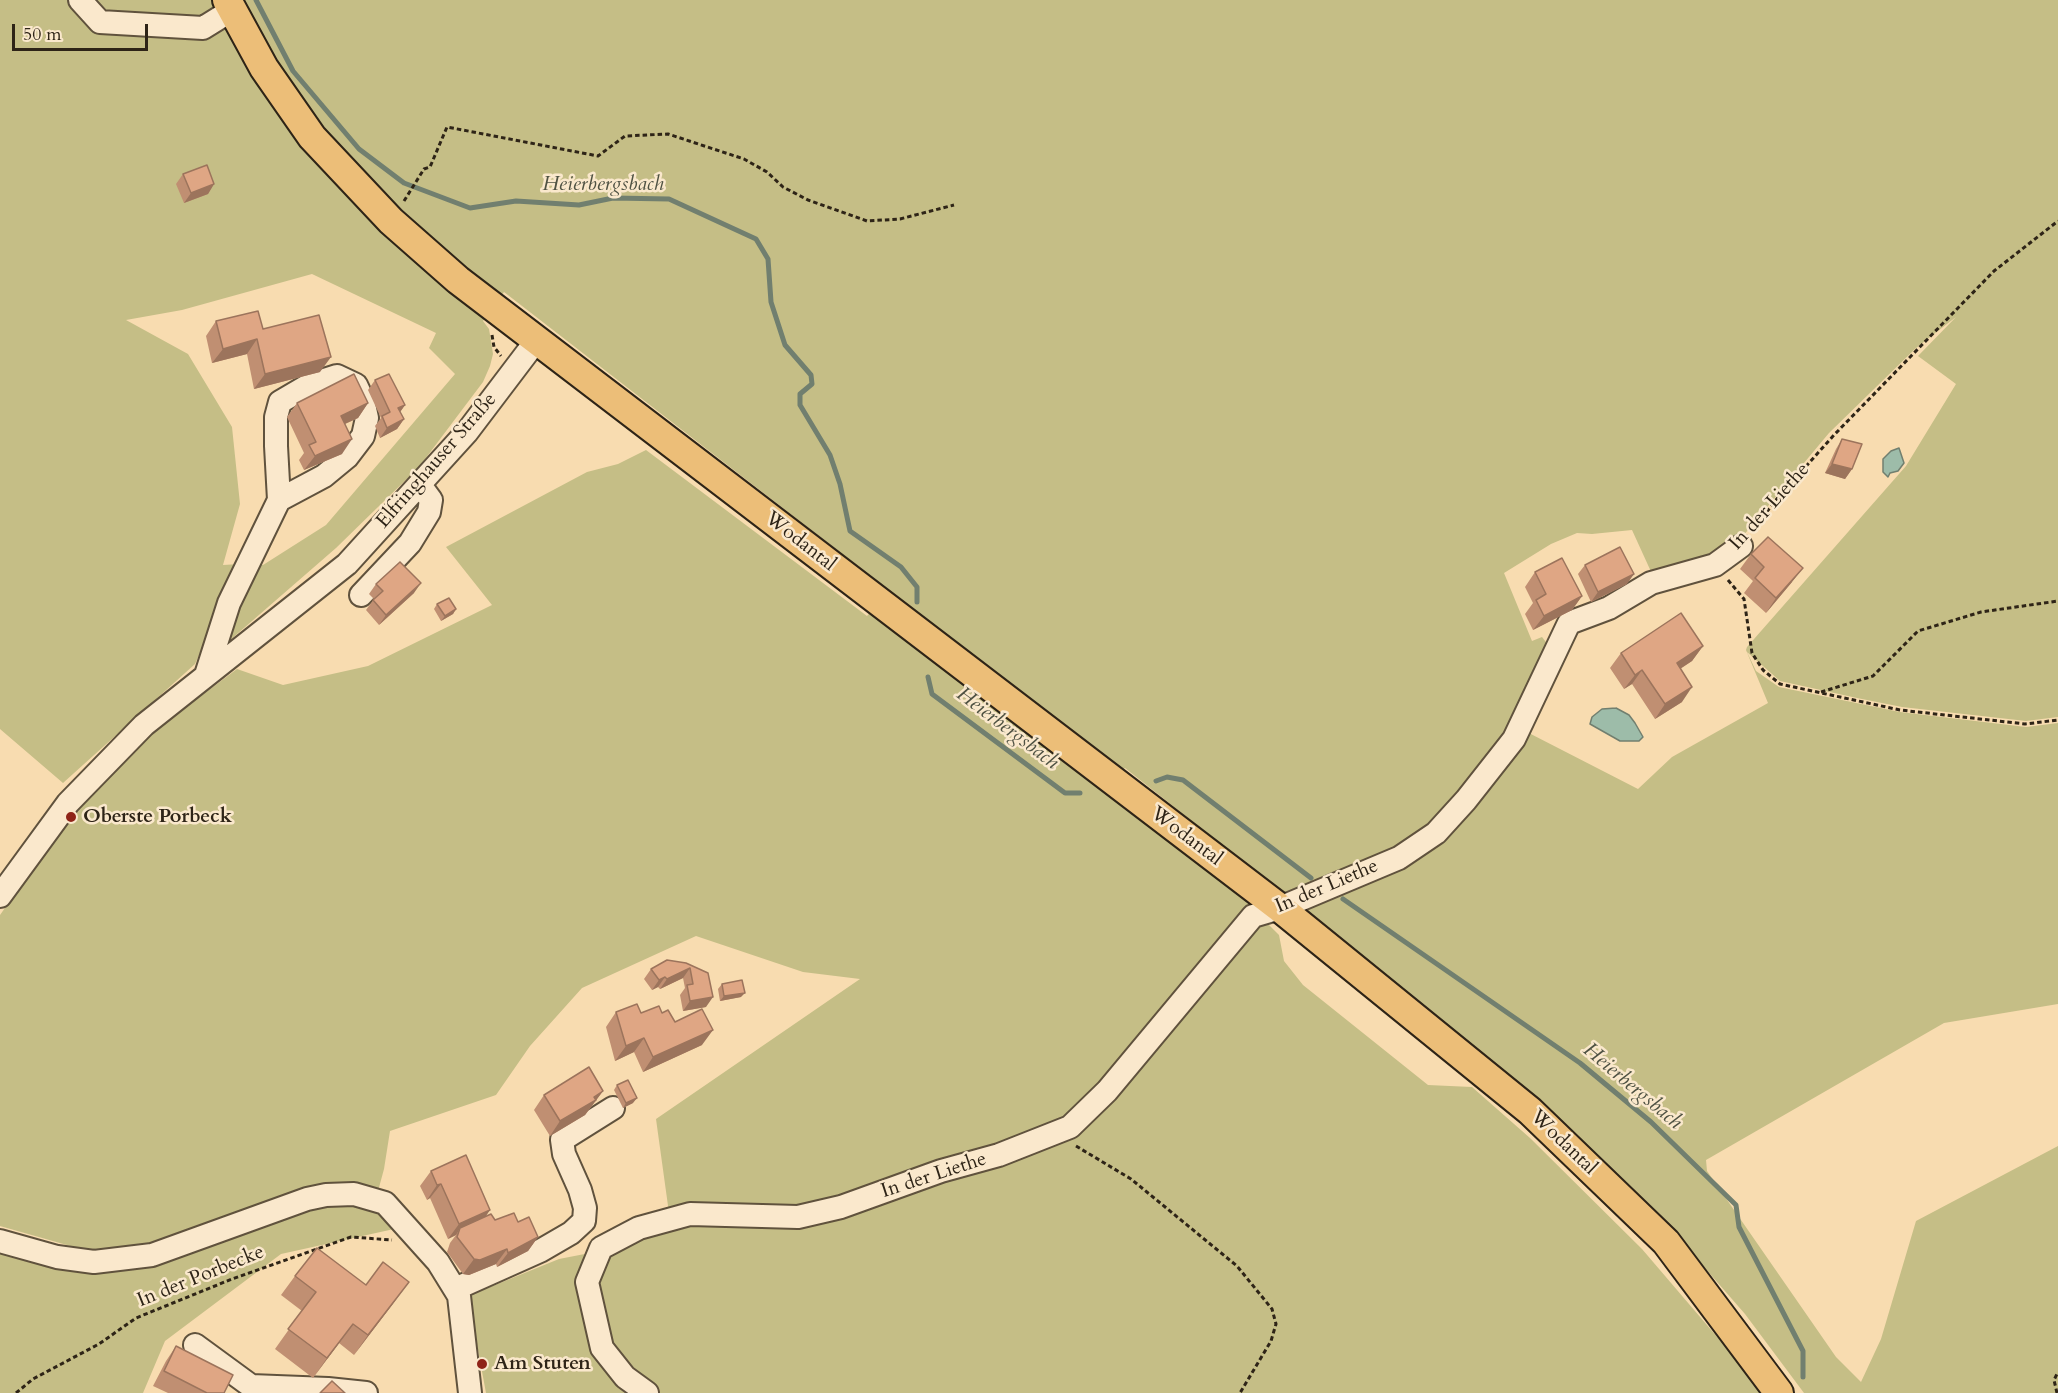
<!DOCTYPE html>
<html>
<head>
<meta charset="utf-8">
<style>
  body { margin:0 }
  #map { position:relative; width:2058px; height:1393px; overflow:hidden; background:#f8dcb0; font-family:Cardo,serif }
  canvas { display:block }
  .scale { position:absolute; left:12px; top:24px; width:136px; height:27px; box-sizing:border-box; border:3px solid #2e2417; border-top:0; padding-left:8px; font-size:18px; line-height:21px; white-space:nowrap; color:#2e2417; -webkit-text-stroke:4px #fae8cc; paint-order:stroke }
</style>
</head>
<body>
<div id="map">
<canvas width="2058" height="1393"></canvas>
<div class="scale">50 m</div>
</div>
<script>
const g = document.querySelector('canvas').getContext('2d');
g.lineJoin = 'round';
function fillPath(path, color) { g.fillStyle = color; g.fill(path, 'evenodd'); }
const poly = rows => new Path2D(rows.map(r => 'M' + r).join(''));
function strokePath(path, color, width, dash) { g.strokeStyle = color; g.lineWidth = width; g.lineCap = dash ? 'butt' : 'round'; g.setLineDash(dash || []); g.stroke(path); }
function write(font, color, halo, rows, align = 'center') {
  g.font = font + ' Cardo,serif'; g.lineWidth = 5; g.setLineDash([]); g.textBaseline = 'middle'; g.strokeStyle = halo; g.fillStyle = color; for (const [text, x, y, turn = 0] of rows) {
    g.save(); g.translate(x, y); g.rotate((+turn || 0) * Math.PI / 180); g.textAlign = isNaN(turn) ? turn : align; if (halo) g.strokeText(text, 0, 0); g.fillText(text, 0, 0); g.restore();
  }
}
fillPath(poly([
  [0,0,2058,0,2058,717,2026,721,1902,707,1857,698,1780,681,1747,652,1756,671,1779,687,1900,712,2026,727,2058,723,2058,1004,1944,1023,1706,1160,1707,1171,1836,1357,1861,1382,1881,1339,1916,1221,2058,1146,2058,1393,1804,1393,1745,1314,1649,1204,1542,1104,1305,908,1344,884,1403,860,1440,835,1500,765,1523,730,1638,789,1672,757,1768,703,1746,650,1747,647,1906,466,1956,384,1918,356,1956,317,1916,348,1829,433,1738,542,1712,560,1653,576,1632,530,1592,534,1577,533,1551,544,1504,573,1532,641,1542,637,1549,646,1527,701,1501,751,1430,831,1400,853,1329,879,1289,898,1125,768,1100,787,1259,907,1248,915,1170,1005,1093,1100,1066,1122,1046,1133,837,1204,797,1213,669,1213,656,1119,860,979,803,972,696,936,582,988,530,1046,496,1095,390,1131,384,1169,374,1206,394,1229,281,1254,165,1341,143,1393,0,1393,0,1248,82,1270,88,1251,0,1226,0,915,53,840,98,786,154,731,237,669,283,685,368,666,492,605,446,547,587,472,618,464,646,450,867,616,890,591,504,292,483,321,489,329,491,341,493,354,490,366,483,382,419,467,336,548,229,641,224,635,254,565,263,565,326,525,455,374,429,348,436,333,312,274,182,310,126,320,188,354,232,427,240,504,223,565,240,564,195,664,63,783,0,729],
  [1262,918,1279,935,1284,961,1303,985,1428,1085,1472,1087,1530,1138,1642,1249,1765,1393,655,1393,606,1348,594,1282,608,1248,687,1219,761,1222,1047,1141],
  [595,1252,588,1315,639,1393,486,1393,468,1296,559,1259]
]), '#c5be86');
const water = poly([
  [1899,448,1904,463,1898,471,1890,473,1888,477,1883,472,1883,459,1891,451,1899,448],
  [1616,708,1629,715,1635,723,1643,737,1639,741,1620,741,1590,724,1592,717,1602,709,1616,708]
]);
fillPath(water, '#9dbca9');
strokePath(water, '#717f6f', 1.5);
strokePath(poly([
  [256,0,293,71,359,149,404,183,470,208,516,201,579,205,613,198,669,199,756,239,768,259,771,302,785,345,811,375,812,384,800,394,800,405,830,455,840,484,850,531,901,567,917,587,917,602],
  [928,677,932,694,1065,793,1080,793],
  [1156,781,1167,777,1183,780,1311,878],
  [1343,899,1580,1063,1651,1122,1736,1205,1739,1227,1803,1351,1803,1377]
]), '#717f6f', 5);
const minor = poly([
  [80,0,100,22,203,28,232,10],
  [361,595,410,543,429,512,431,500,420,485],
  [206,675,229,603,279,500,324,476,347,457,363,436,367,418,363,400,356,385,337,376,309,385,280,402,276,417,276,446,279,500],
  [0,896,68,803,144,725,347,564,467,432,536,341],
  [0,1241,57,1257,94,1262,152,1255,307,1199,326,1195,354,1194,385,1203,438,1262,459,1296,470,1393],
  [455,1289,540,1251,571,1233,584,1221,585,1208,580,1190,564,1154,562,1140,613,1108],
  [195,1345,251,1386,328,1389,366,1393],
  [647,1393,625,1377,602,1348,587,1282,601,1248,639,1228,690,1214,798,1217,841,1207,941,1171,999,1155,1070,1127,1107,1091,1253,916,1280,908,1399,858,1436,833,1466,800,1514,739,1569,623,1609,608,1651,583,1715,565,1741,546]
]);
const major = poly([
  [227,0,264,68,312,137,391,221,458,280,1280,908,1530,1111,1666,1242,1779,1393]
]);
strokePath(minor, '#60523d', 26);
strokePath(major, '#2e2417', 32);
strokePath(poly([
  [404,201,424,169,430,167,447,127,598,156,625,136,668,134,744,159,767,172,783,187,808,200,867,221,900,219,954,205],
  [492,335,494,347,501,356],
  [1753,530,1775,501,1834,435,1994,271,2058,221],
  [1728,580,1744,599,1752,653,1763,670,1780,684,1900,710,2025,724,2058,720],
  [1821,692,1873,676,1918,631,1981,612,2058,601],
  [1076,1146,1131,1179,1237,1266,1272,1309,1276,1324,1271,1341,1240,1393],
  [16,1393,33,1379,99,1344,136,1318,232,1279,351,1237,392,1240],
  [2057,1393,2054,1380,2058,1372]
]), '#2e2417', 3, [4.5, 3]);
strokePath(minor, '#fae8cc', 22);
strokePath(major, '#ecbe78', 28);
fillPath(poly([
  [183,174,214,184,208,194,184,203,176,184],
  [216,321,263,329,320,372,254,389,247,354,212,363,206,336],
  [375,380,405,405,400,412,404,419,397,429,380,438,375,426,381,418,368,390],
  [297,403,368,403,358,418,345,424,342,454,304,470,299,460,304,453,287,417],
  [1842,439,1852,469,1845,479,1825,473,1836,449],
  [1751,554,1792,582,1766,613,1744,593,1753,581,1740,569],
  [1585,565,1627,584,1591,602,1578,574],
  [1535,572,1582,596,1572,610,1533,630,1525,614,1533,603,1525,587],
  [376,584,414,593,379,625,366,610,374,599,369,594],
  [437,604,456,609,453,614,441,621,434,609],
  [1703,646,1692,661,1680,669,1682,702,1655,719,1632,684,1624,689,1610,668,1621,653],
  [667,960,708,973,706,1007,683,1011,680,995,685,988,683,978,660,989,658,987,652,990,644,979,651,969],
  [722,984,741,997,720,1001,718,989],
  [616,1012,662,1013,702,1045,643,1072,634,1052,615,1061,606,1027],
  [617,1085,633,1103,623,1108,614,1090],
  [603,1091,585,1115,550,1136,534,1110,544,1095],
  [431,1171,485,1217,495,1220,518,1222,538,1237,528,1251,497,1267,496,1264,469,1275,463,1274,447,1252,450,1243,456,1235,448,1239,430,1198,427,1200,420,1186],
  [295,1276,366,1285,395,1301,354,1355,339,1343,313,1378,275,1349,302,1311,281,1295],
  [176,1346,224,1393,168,1393,153,1386,166,1361]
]), '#c08f72');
fillPath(poly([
  [214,184,208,194,184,203,191,193],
  [257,339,247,354,212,363,223,349],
  [331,357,320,372,254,389,265,374],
  [368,403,358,418,331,430,341,416],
  [405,405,398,415,398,408],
  [404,419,397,429,380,438,387,428],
  [352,439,342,454,304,470,315,456],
  [1832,464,1852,469,1845,479,1825,473],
  [1803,568,1792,582,1766,613,1776,598],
  [1634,574,1627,584,1591,602,1598,592],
  [421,583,414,593,379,625,386,615],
  [1582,596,1572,610,1533,630,1544,616],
  [456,609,453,614,441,621,445,616],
  [1703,646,1692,661,1666,678,1677,663],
  [1642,670,1632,684,1624,689,1635,675],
  [1692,687,1682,702,1655,719,1665,704],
  [690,968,683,978,660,989,667,979],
  [665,977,658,987,652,990,659,980],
  [745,993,741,997,720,1001,724,996],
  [713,997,706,1007,683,1011,690,1001],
  [713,1030,702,1045,643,1072,653,1057],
  [644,1038,634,1052,615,1061,626,1046],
  [603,1091,585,1115,550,1136,560,1121],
  [637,1098,633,1103,623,1108,626,1103],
  [441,1184,430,1198,427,1200,437,1185],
  [490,1210,480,1225,460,1228,456,1235,448,1239,459,1224],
  [538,1237,528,1251,497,1267,508,1253],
  [507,1249,496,1264,469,1275,463,1274,474,1259],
  [409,1282,395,1301,354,1355,368,1335],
  [353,1324,339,1343,313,1378,327,1358]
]), '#9c745c');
const building = poly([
  [207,165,214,184,191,193,183,174,207,165],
  [258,311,263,329,319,315,331,357,265,374,257,339,223,349,216,321,258,311],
  [354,374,368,403,341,416,352,439,315,456,309,445,316,442,297,403,354,374],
  [389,374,405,405,398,408,404,419,387,428,382,416,390,412,375,380,389,374],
  [1842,439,1862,444,1852,469,1832,464,1842,439],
  [1768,537,1803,568,1776,598,1755,578,1764,567,1751,554,1768,537],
  [1620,547,1634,574,1598,592,1585,565,1620,547],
  [1562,558,1582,596,1544,616,1536,600,1546,594,1535,572,1562,558],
  [400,562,421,583,386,615,373,600,383,591,376,584,400,562],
  [449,598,456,609,445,616,437,604,449,598],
  [1681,613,1703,646,1677,663,1692,687,1665,704,1642,670,1635,675,1621,653,1681,613],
  [667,960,686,963,708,973,713,997,690,1001,687,985,693,984,690,968,667,979,665,977,659,980,651,969,667,960],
  [742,980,745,993,724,996,722,984,742,980],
  [637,1004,641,1013,659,1006,662,1013,668,1010,675,1022,702,1009,713,1030,653,1057,644,1038,626,1046,616,1012,637,1004],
  [589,1067,603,1091,594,1097,596,1100,560,1121,544,1095,589,1067],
  [628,1080,637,1098,626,1103,617,1085,628,1080],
  [466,1155,490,1210,459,1224,441,1184,437,1185,431,1171,466,1155],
  [514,1213,518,1222,529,1217,538,1237,508,1253,507,1249,480,1260,474,1259,457,1237,460,1228,491,1214,495,1220,514,1213],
  [317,1248,366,1285,383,1262,409,1282,368,1335,353,1324,327,1358,288,1329,316,1292,295,1276,317,1248],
  [176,1346,233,1375,224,1393,207,1393,164,1371,176,1346],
  [332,1381,345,1393,320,1393,332,1381]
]);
fillPath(building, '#dfa684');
strokePath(building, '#9c745c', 1.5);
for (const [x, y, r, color] of [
  [71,817,6,"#8f2418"],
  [482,1364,6,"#8f2418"]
]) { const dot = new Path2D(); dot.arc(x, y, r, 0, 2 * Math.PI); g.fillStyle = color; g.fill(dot); strokePath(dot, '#fae8cc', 2); }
write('20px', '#2e2417', '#fae8cc', [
  ["Elfringhauser Straße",437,461,-49],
  ["In der Liethe",1770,507,-48],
  ["Wodantal",800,542,38],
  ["Wodantal",1186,837,37],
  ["In der Liethe",1327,887,-23],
  ["Wodantal",1563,1143,44],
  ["In der Liethe",934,1176,-18],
  ["In der Porbecke",201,1277,-22]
]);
write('bold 20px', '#2e2417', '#fae8cc', [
  ["Oberste Porbeck",83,817],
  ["Am Stuten",494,1364]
], 'left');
write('italic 21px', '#4f5243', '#fae8cc', [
  ["Heierbergsbach",603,185],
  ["Heierbergsbach",1007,729,37],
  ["Heierbergsbach",1632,1087,40]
]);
</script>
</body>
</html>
